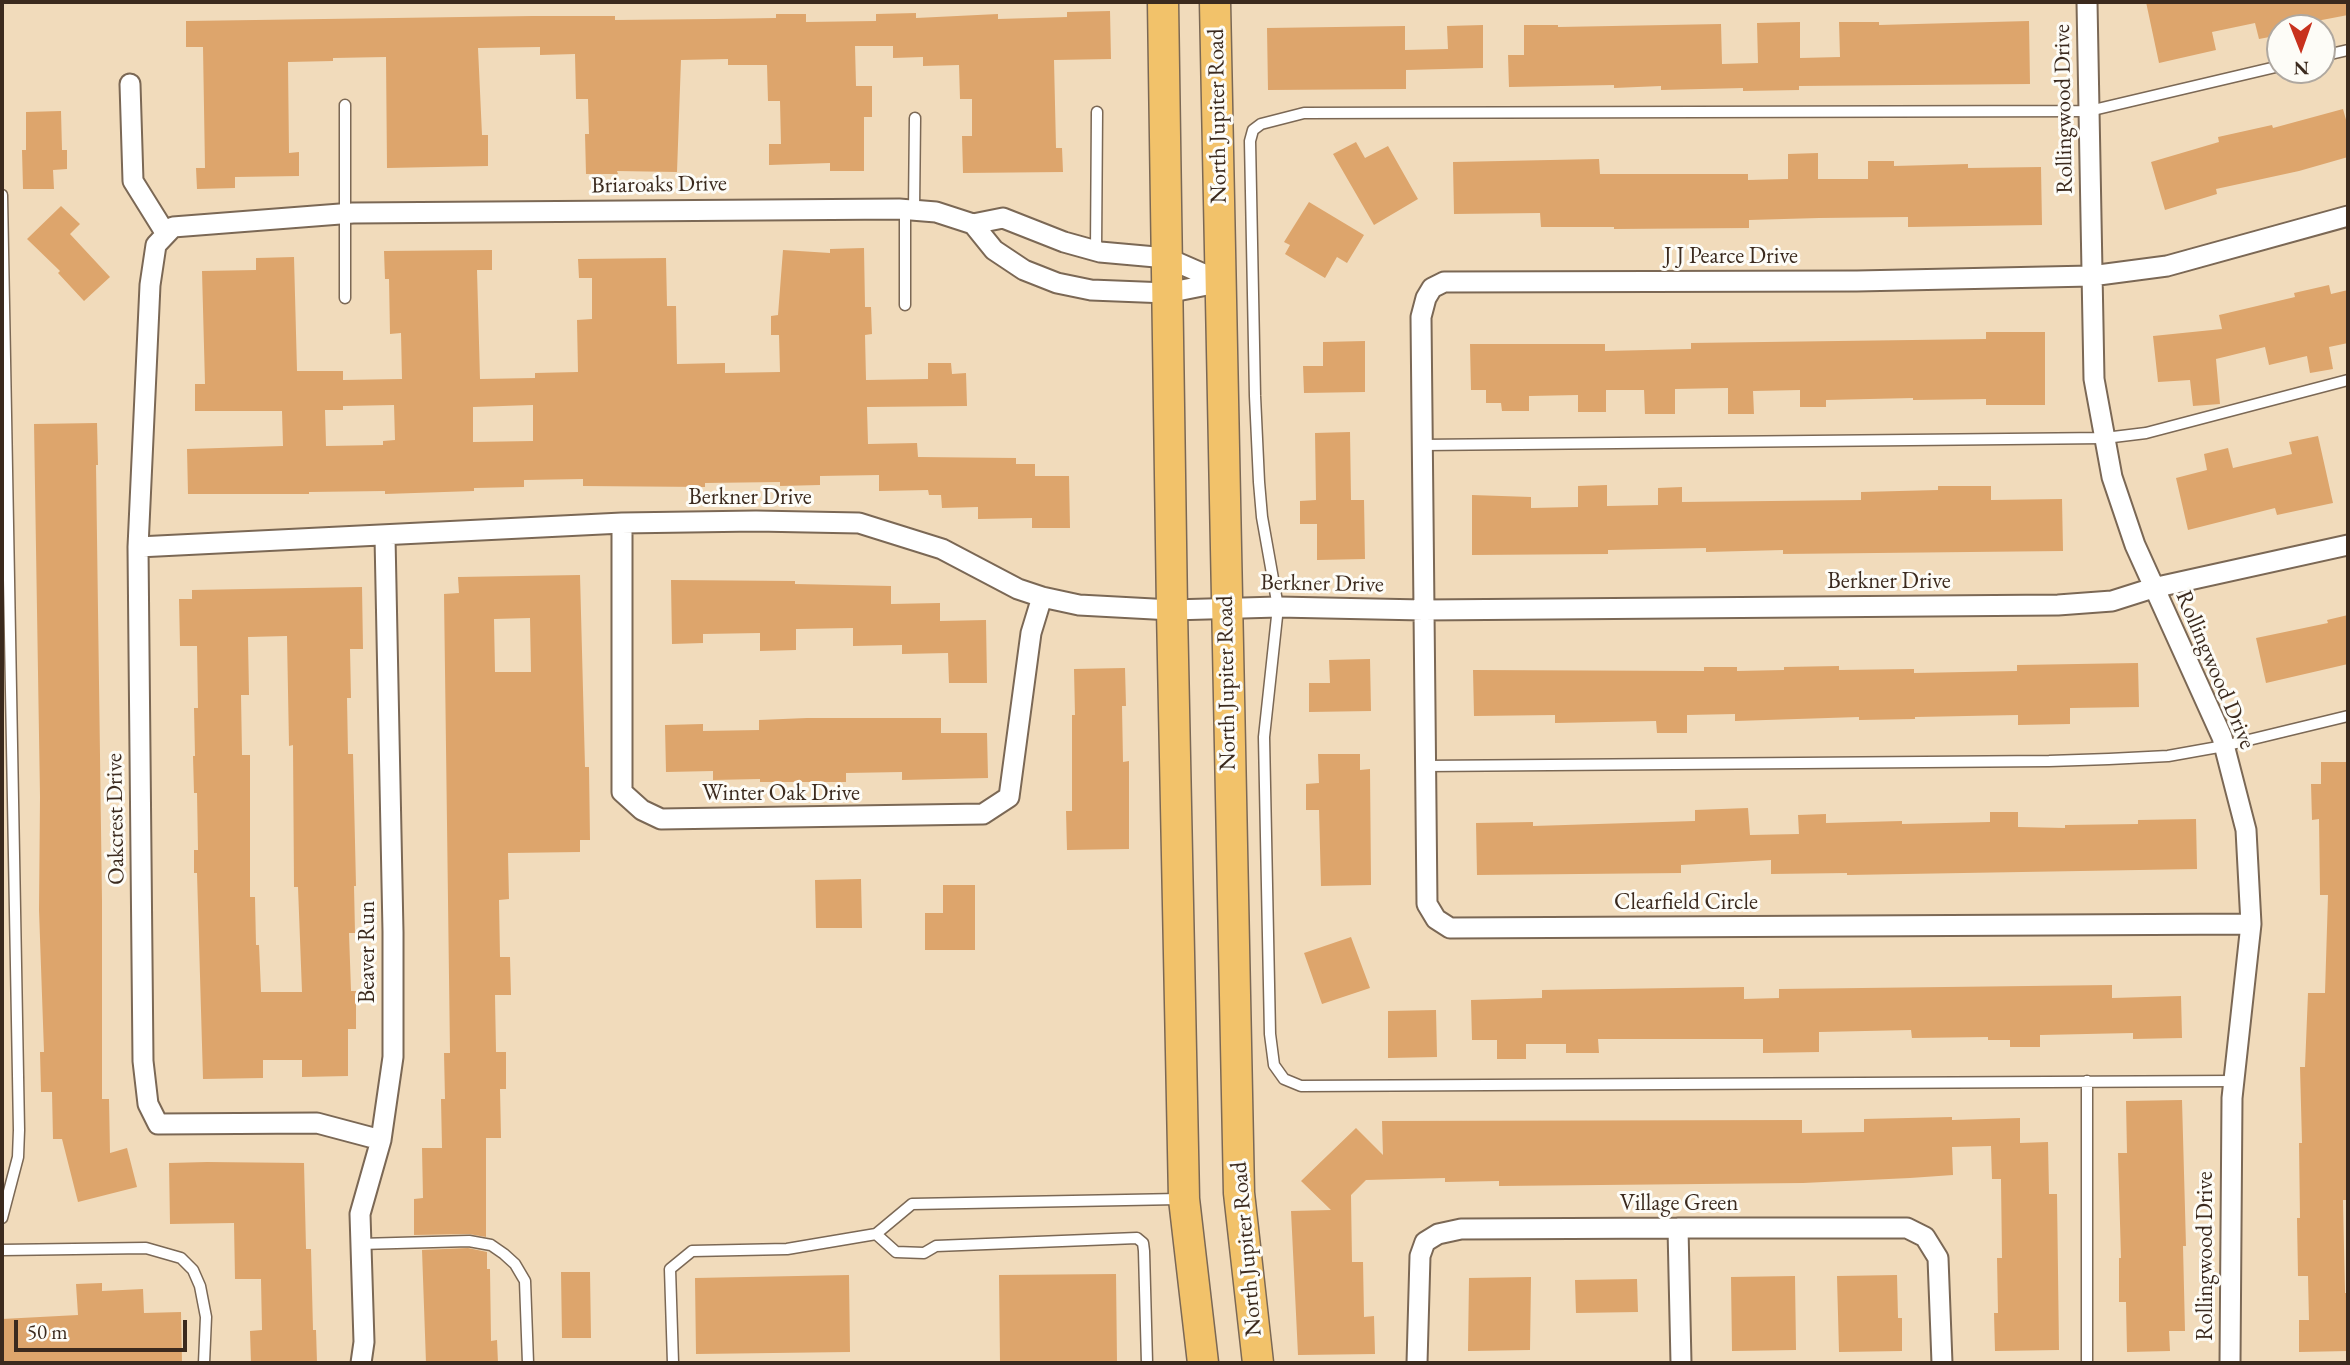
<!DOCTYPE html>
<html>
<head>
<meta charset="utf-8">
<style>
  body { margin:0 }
  #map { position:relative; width:2350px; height:1365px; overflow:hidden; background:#f1dbbb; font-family:"EB Garamond",serif }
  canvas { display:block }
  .frame { position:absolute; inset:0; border:4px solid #3b2a1e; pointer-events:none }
  .north { position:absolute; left:2266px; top:14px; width:70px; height:70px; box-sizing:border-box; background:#fdfcf7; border:2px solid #afa8a0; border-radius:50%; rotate:179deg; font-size:19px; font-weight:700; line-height:28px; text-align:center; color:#3b2a1e }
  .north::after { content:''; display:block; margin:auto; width:24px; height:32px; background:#c8321e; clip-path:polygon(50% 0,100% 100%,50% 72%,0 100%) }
  .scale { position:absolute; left:14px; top:1320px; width:173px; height:32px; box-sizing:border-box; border:4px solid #3b2a1e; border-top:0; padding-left:9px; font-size:21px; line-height:24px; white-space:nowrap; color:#3b2a1e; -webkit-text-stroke:5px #fdfcf7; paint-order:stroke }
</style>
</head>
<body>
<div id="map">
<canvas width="2350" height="1365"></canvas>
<div class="frame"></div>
<div class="north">N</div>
<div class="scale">50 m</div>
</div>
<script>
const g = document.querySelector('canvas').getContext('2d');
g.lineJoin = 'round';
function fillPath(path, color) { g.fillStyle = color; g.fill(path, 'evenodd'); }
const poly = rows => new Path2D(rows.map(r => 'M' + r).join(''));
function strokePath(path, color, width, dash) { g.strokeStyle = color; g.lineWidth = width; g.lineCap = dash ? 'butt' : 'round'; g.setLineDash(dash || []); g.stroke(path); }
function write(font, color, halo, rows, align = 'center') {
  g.font = font + ' "EB Garamond",serif'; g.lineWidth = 6; g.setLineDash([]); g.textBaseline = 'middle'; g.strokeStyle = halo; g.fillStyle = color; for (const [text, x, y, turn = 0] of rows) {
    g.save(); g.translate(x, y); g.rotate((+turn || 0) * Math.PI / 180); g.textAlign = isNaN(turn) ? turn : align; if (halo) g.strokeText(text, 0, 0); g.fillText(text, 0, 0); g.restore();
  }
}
fillPath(poly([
  [2146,2,2348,2,2348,15,2280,28,2280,35,2259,39,2255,23,2212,32,2216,50,2159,63],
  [1110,11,1111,59,1054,60,1056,148,1062,148,1063,172,963,173,962,136,972,136,972,99,960,99,959,65,923,66,923,57,893,58,893,46,855,46,856,86,872,86,872,117,864,117,864,171,830,171,830,163,769,165,769,144,781,144,780,101,768,101,767,65,728,65,728,59,681,60,677,172,617,171,618,174,586,174,585,134,589,134,588,99,576,99,575,54,540,55,540,47,478,48,482,135,488,135,488,166,387,168,386,57,333,58,333,61,288,62,289,153,299,152,299,176,235,177,235,188,197,189,196,168,205,168,203,47,186,47,186,21,532,16,615,16,615,20,715,19,776,18,776,14,806,14,806,22,876,21,876,14,916,13,916,18,998,14,998,19,1067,17,1067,12],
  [2029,21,2030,84,1799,86,1799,90,1743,91,1743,88,1661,90,1661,86,1614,88,1614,85,1509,87,1508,55,1524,55,1524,25,1558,25,1558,27,1721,24,1722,64,1758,63,1757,23,1800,22,1800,58,1840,57,1839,22,1879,22,1879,25],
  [1483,25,1483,68,1406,70,1406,89,1268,90,1267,28,1405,26,1405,50,1448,49,1447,26],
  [2343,109,2348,127,2348,157,2299,171,2216,189,2217,194,2165,210,2151,162,2219,142,2218,137,2272,125,2273,128],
  [61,111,62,150,67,150,67,169,53,170,54,189,23,189,22,150,26,150,26,112],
  [1356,142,1365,158,1388,146,1418,199,1374,225,1333,154],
  [1818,153,1818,179,1868,179,1868,161,1894,161,1894,166,1968,164,1968,168,2041,167,2042,225,1908,227,1908,217,1819,218,1749,220,1749,228,1614,229,1614,227,1541,227,1540,213,1454,214,1453,162,1599,159,1600,174,1748,174,1748,180,1788,179,1788,154],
  [1309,202,1364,235,1347,263,1337,257,1325,278,1285,254,1290,245,1284,242],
  [61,206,80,224,70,234,110,277,84,301,58,273,60,271,27,239],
  [864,248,865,307,871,307,872,334,865,335,866,380,928,379,928,363,951,363,952,374,966,373,967,406,867,407,868,444,917,443,918,457,1016,458,1016,464,1035,464,1035,476,1069,476,1070,528,1032,528,1032,518,978,519,978,507,942,508,941,495,929,495,928,490,879,491,879,475,820,476,820,485,780,486,780,482,705,483,705,487,583,486,583,479,524,480,524,487,474,488,474,491,385,494,385,491,309,492,309,494,188,494,187,449,283,446,282,411,195,411,195,384,205,384,202,271,256,270,256,258,294,257,297,371,343,371,343,380,402,379,401,333,390,334,389,279,385,279,384,251,492,250,492,270,477,270,480,379,535,378,535,373,578,372,577,320,592,319,592,278,579,278,578,259,666,258,667,306,676,306,677,364,725,363,725,373,780,372,779,335,771,335,771,316,778,315,783,250,830,253,830,249],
  [394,405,395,440,383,441,383,445,326,446,325,410,343,410,343,406],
  [533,405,533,441,473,442,473,407],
  [2329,285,2331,294,2348,290,2348,343,2329,347,2333,369,2310,373,2307,356,2269,365,2265,347,2216,359,2220,404,2193,406,2190,380,2158,382,2153,336,2222,329,2219,315,2295,297,2294,293],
  [1986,332,2045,332,2045,405,1986,405,1986,399,1913,400,1913,398,1826,400,1826,407,1800,407,1800,390,1753,391,1754,414,1728,414,1728,388,1675,389,1675,414,1645,414,1644,390,1606,390,1606,412,1578,412,1578,395,1529,396,1529,411,1502,411,1501,403,1486,403,1486,390,1471,390,1470,344,1605,344,1605,351,1691,349,1691,343,1986,339],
  [1365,341,1365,392,1304,393,1303,366,1323,366,1323,342],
  [97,423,98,465,96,465,102,901,102,1099,109,1099,110,1153,127,1148,137,1187,78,1202,62,1139,53,1139,52,1092,41,1092,40,1052,44,1052,39,910,40,797,34,424],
  [1350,432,1351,500,1364,500,1365,559,1317,560,1317,524,1300,524,1300,501,1316,500,1315,433],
  [2318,436,2333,503,2277,515,2275,508,2188,530,2176,478,2207,470,2204,454,2228,448,2233,468,2292,454,2289,442],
  [1607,485,1607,506,1658,505,1658,488,1682,487,1682,502,1861,500,1861,492,1938,490,1938,486,1991,486,1991,500,2062,499,2063,551,1783,554,1783,550,1706,552,1706,548,1608,550,1608,554,1472,555,1472,495,1531,497,1531,508,1578,507,1578,486],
  [580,575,585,767,589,767,590,840,580,840,580,852,508,853,509,899,499,900,500,957,510,957,511,995,495,995,496,1052,506,1052,506,1089,500,1089,501,1138,486,1138,486,1237,469,1234,414,1235,414,1199,423,1198,422,1148,442,1148,441,1099,445,1099,444,1053,450,1053,444,594,459,593,458,577],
  [530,618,531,672,495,672,494,619],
  [671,580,795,581,795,584,891,586,891,604,940,603,940,621,986,620,987,683,949,683,948,653,902,654,902,645,853,646,853,628,796,629,796,650,760,651,760,633,703,634,703,643,672,644],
  [362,587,363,649,350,649,351,698,347,698,348,754,353,754,356,886,354,886,355,933,349,933,351,991,356,991,356,1029,348,1029,348,1076,302,1077,302,1060,263,1060,263,1078,203,1079,197,873,194,873,194,850,198,850,197,793,194,793,193,756,195,756,194,708,198,708,197,646,180,646,179,599,192,599,192,590],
  [287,636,289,746,293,745,294,887,298,887,302,992,261,992,259,945,256,945,255,897,250,897,250,755,242,755,241,695,249,695,248,637],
  [2348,615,2348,664,2266,683,2256,638,2328,623,2327,620],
  [1370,659,1371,711,1309,712,1309,683,1330,683,1329,660],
  [2138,663,2139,707,2070,708,2070,724,2018,725,2018,715,1915,717,1915,719,1859,720,1859,717,1735,721,1735,714,1687,715,1687,733,1657,733,1656,721,1555,723,1555,715,1474,716,1473,670,1704,671,1704,667,1737,667,1737,671,1784,670,1784,667,1839,666,1839,670,1914,669,1914,673,2017,671,2017,665],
  [1125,668,1126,706,1122,706,1123,762,1129,761,1129,849,1067,850,1066,811,1072,811,1072,715,1075,715,1074,669],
  [807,718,941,718,941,733,987,733,988,778,902,780,902,772,846,773,846,782,760,782,760,779,713,780,713,771,666,772,665,725,703,724,703,731,759,730,759,720],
  [1318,754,1360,754,1360,770,1370,769,1371,885,1321,886,1319,810,1306,810,1306,784,1319,783],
  [2321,762,2348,762,2348,1200,2343,1200,2345,1293,2348,1293,2348,1351,2299,1352,2299,1320,2309,1320,2308,1276,2298,1276,2297,1218,2300,1218,2299,1143,2302,1143,2300,1067,2305,1067,2308,993,2325,993,2328,895,2320,895,2319,819,2312,820,2311,784,2321,784],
  [1748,808,1750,835,1799,834,1798,815,1826,814,1826,823,1902,821,1902,824,1990,822,1990,812,2018,812,2018,827,2065,828,2065,825,2138,824,2138,820,2196,819,2197,869,1847,875,1847,873,1771,874,1771,860,1681,865,1681,873,1477,875,1476,823,1533,822,1533,826,1695,821,1695,810],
  [861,879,862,928,816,928,815,880],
  [943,885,975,885,975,950,925,950,925,913,943,913],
  [1351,937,1370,988,1322,1004,1304,953],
  [2112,985,2112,998,2181,996,2182,1038,2133,1039,2133,1033,2040,1035,2040,1047,2010,1047,2010,1040,1988,1040,1988,1037,1912,1038,1911,1030,1819,1032,1819,1052,1763,1053,1763,1039,1598,1039,1599,1053,1566,1053,1566,1044,1526,1044,1526,1059,1497,1059,1497,1040,1472,1040,1471,1000,1542,998,1542,990,1744,987,1744,999,1779,998,1779,989],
  [1436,1010,1437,1057,1388,1058,1388,1011],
  [2182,1100,2186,1246,2183,1246,2185,1331,2169,1331,2170,1351,2127,1352,2126,1302,2119,1302,2119,1258,2121,1258,2118,1153,2127,1153,2126,1101],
  [1952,1117,1952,1120,2020,1118,2020,1143,2048,1142,2049,1194,2057,1194,2059,1350,1995,1351,1994,1313,1998,1313,1997,1258,2002,1258,2001,1179,1992,1179,1991,1146,1952,1147,1953,1175,1910,1178,1803,1183,1499,1186,1499,1181,1445,1182,1445,1178,1366,1180,1351,1195,1352,1262,1363,1262,1364,1317,1374,1316,1375,1354,1298,1355,1291,1211,1331,1210,1301,1181,1356,1128,1383,1155,1382,1121,1802,1120,1802,1133,1864,1132,1864,1119],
  [207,1162,304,1163,306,1249,311,1249,313,1330,316,1330,317,1363,251,1363,250,1331,262,1330,261,1279,235,1279,234,1223,170,1224,169,1163],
  [468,1248,487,1252,487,1269,490,1269,491,1341,497,1340,498,1363,426,1363,422,1250],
  [561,1272,590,1272,591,1338,562,1338],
  [1116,1274,1117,1363,1000,1363,999,1275],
  [849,1275,850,1352,696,1354,695,1278],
  [1897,1275,1898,1318,1902,1318,1902,1351,1839,1352,1837,1276],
  [1795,1276,1796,1350,1732,1351,1731,1277],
  [1531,1277,1530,1350,1468,1351,1469,1278],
  [1637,1279,1638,1312,1576,1313,1575,1280],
  [102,1283,102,1291,143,1289,144,1313,181,1312,182,1362,2,1363,2,1319,78,1315,76,1284]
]), '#dda56c');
const service = poly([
  [2322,56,2348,50],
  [345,105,345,298],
  [2,195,19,1130,18,1157,2,1218],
  [914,210,915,118],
  [1096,251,1097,112],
  [905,305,905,210],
  [1422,445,2105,438,2146,433,2348,380],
  [1425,766,2049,761,2109,759,2168,756,2224,746,2348,716],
  [2087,1081,2087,1363],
  [2234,1081,1301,1086,1284,1079,1274,1065,1270,1034,1264,737,1278,607,1262,517,1259,482,1255,396,1250,141,1253,130,1261,124,1304,113,2089,111,2280,66],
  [876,1234,912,1204,1179,1199],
  [360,1244,469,1241,491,1245,504,1254,515,1264,525,1281,528,1363],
  [2,1250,146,1248,181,1258,193,1270,200,1286,206,1317,204,1363],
  [673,1363,670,1269,692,1251,787,1249,876,1234,896,1252,924,1253,936,1246,1137,1238,1143,1243,1144,1251,1147,1363]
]);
const minor = poly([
  [2087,2,2094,379,2112,477,2135,545,2222,737,2246,830,2251,924,2232,1098,2230,1363],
  [130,84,133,181,166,234],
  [973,224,994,250,1024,270,1057,283,1091,290,1167,293,1222,282],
  [622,523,622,792,642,810,661,819,983,814,1009,797,1031,633,1042,597],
  [138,547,622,523,756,521,859,523,942,549,1018,589,1042,597,1079,605,1172,610,1278,607,1423,610,2058,605,2112,601,2153,588,2348,545],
  [2251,924,1450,928,1436,919,1427,904,1421,317,1426,298,1432,288,1444,282,1857,281,2091,276,2167,266,2348,216],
  [381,1140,317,1123,158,1124,148,1104,143,1061,138,547,150,285,156,245,173,227,353,213,899,209,936,212,973,224,1003,218,1064,242,1100,252,1167,258,1222,282],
  [1678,1228,1681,1363],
  [361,1363,364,1342,360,1214,381,1140,393,1057,393,932,385,537],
  [1417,1363,1420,1256,1425,1242,1438,1234,1461,1229,1678,1228,1907,1228,1925,1237,1938,1258,1942,1363]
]);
const primary = poly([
  [1163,2,1172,610,1184,1199,1203,1363],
  [1215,2,1239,1193,1258,1363]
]);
strokePath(service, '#7b6855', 13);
strokePath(minor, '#7b6855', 23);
strokePath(primary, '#7b6855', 33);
strokePath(service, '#fff', 10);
strokePath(minor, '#fff', 19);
strokePath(primary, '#f2c26a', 30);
write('23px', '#3b2a1e', '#fdfcf7', [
  ["Rollingwood Drive",2064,109,-91],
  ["North Jupiter Road",1218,116,-91],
  ["Briaroaks Drive",659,185,-1],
  ["J J Pearce Drive",1731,257],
  ["Berkner Drive",750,498],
  ["Berkner Drive",1889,582],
  ["Berkner Drive",1322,584,1],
  ["Rollingwood Drive",2215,670,67],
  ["North Jupiter Road",1227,683,-91],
  ["Winter Oak Drive",781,794],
  ["Oakcrest Drive",116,819,-91],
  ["Clearfield Circle",1686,903],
  ["Beaver Run",368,952,-90],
  ["Village Green",1679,1204],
  ["North Jupiter Road",1247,1249,-95],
  ["Rollingwood Drive",2206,1256,-90]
]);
</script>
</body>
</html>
